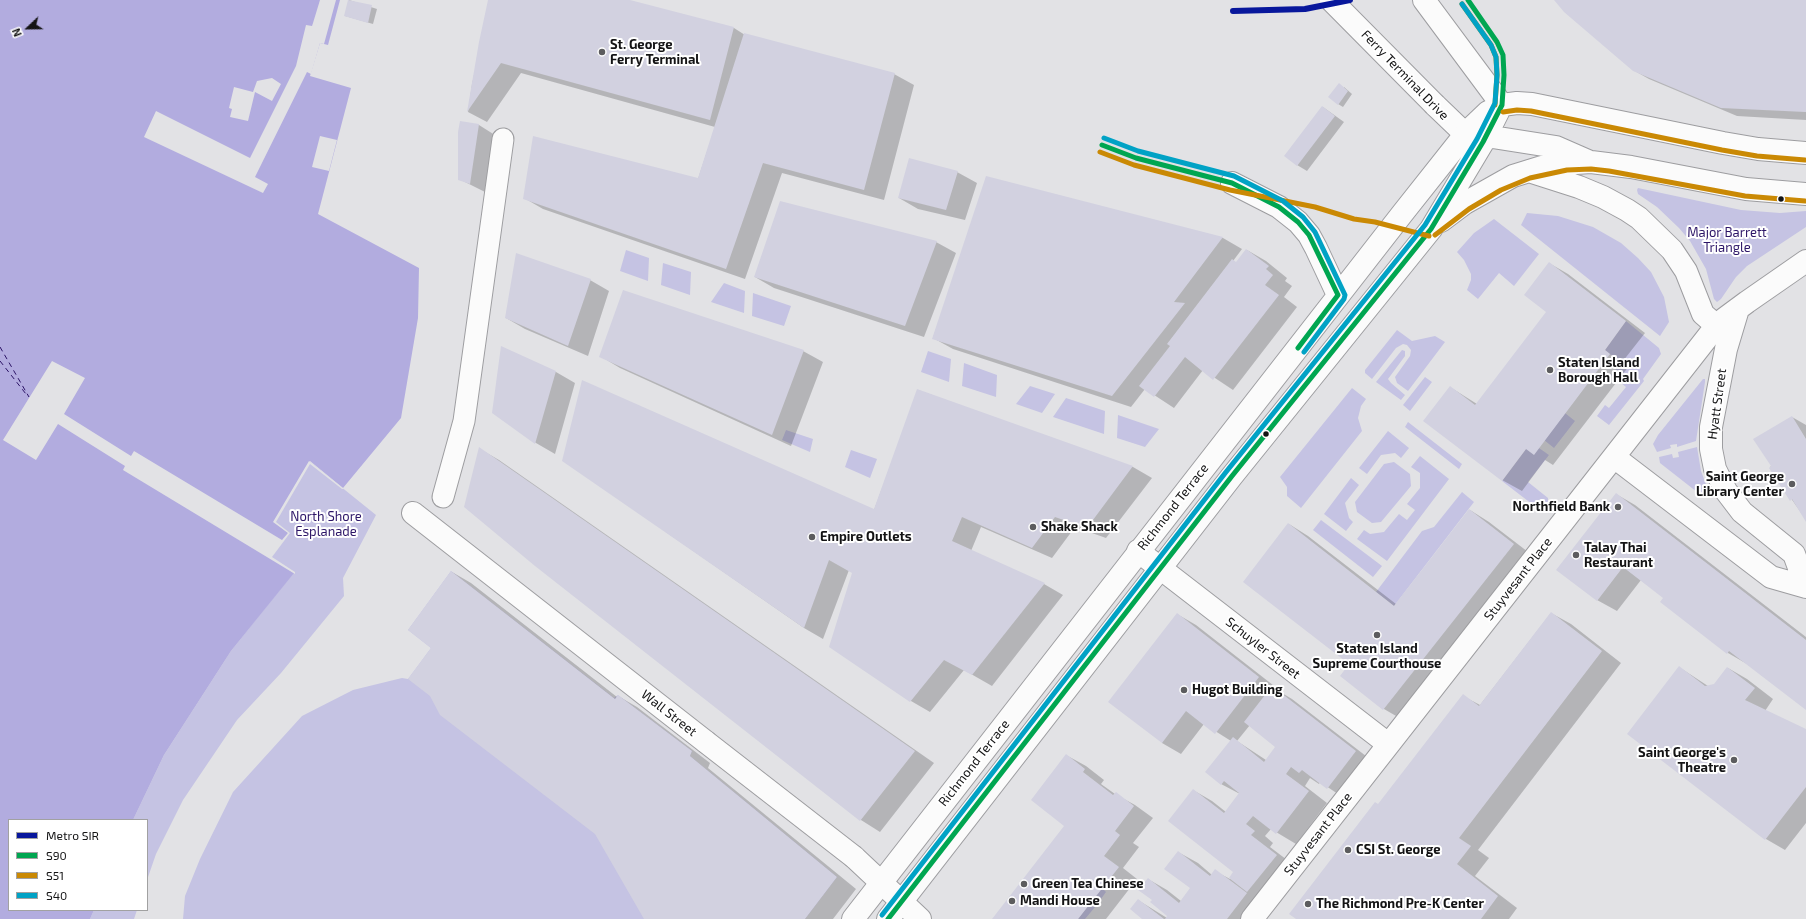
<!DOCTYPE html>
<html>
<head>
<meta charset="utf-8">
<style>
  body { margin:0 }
  #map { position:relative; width:1806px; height:919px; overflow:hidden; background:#e2e2e5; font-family:"Exo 2",sans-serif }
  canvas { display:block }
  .legend { position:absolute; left:8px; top:819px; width:140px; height:92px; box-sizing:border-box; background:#fff; border:1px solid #a1a1a1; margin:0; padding:5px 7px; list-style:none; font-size:12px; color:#141415 }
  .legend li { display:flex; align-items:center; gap:8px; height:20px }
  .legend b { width:20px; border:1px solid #a1a1a1 }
  .north { position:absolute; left:8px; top:8px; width:40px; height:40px; -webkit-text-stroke:3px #fff; paint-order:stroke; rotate:248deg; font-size:11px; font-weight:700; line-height:16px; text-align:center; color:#141415 }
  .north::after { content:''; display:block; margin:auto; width:14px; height:18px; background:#141415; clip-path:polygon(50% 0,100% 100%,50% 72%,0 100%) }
</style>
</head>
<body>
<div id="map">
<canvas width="1806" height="919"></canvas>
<ul class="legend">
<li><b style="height:5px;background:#08179c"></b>Metro SIR</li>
<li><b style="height:5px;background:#00a651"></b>S90</li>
<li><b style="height:5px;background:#ca8904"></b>S51</li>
<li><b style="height:5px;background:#01a2c5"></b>S40</li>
</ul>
<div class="north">N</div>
</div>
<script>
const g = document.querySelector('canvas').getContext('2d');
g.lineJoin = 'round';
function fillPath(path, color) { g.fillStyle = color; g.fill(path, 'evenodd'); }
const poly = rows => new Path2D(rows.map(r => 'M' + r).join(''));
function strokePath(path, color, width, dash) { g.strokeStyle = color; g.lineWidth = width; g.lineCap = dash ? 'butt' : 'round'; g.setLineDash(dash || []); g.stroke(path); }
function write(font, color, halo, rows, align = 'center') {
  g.font = font + ' "Exo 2",sans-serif'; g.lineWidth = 4; g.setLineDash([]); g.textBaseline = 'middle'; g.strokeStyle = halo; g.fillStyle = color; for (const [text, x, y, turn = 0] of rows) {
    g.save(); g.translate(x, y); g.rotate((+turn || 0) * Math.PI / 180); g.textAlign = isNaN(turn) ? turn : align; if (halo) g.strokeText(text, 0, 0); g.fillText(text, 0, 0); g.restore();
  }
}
fillPath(poly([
  [1638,188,1741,210,1780,213,1806,211,1806,227,1747,266,1736,277,1721,299,1717,302,1714,299,1706,269,1690,241,1679,228,1657,207,1638,194,1637,190],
  [1527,213,1558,216,1593,227,1621,243,1638,258,1651,272,1664,297,1669,322,1660,336,1521,225],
  [1494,219,1539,254,1514,286,1499,273,1478,299,1467,290,1471,280,1471,274,1464,260,1457,252,1474,233],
  [626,250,649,258,648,281,620,271],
  [663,263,691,272,690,295,661,285],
  [724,283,745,291,744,313,711,302],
  [753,293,791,306,784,326,752,316],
  [1626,321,1659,348,1661,354,1643,379,1644,381,1609,425,1597,416,1605,405,1609,408,1626,387,1611,375,1621,363,1605,350],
  [1397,330,1412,341,1435,336,1445,342,1408,391,1397,383,1395,377,1410,356,1411,350,1407,345,1403,344,1396,348,1372,379,1365,373,1365,370],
  [1402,350,1405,351,1405,356,1388,379,1391,383,1405,395,1401,400,1376,382],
  [928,351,951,359,949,382,921,372],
  [964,363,997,375,996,397,962,386],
  [1425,377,1432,382,1410,411,1403,405],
  [1703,379,1705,379,1705,382,1696,441,1677,447,1677,444,1670,445,1671,448,1657,452,1653,444,1658,435],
  [1030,386,1055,394,1042,413,1016,404],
  [1352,388,1366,399,1361,406,1358,418,1362,431,1301,508,1287,496,1287,487,1280,477],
  [1066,398,1105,411,1104,434,1053,417],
  [1565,413,1575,421,1554,448,1544,440],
  [1118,415,1159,429,1145,447,1117,438],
  [1408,422,1462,464,1459,469,1405,427],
  [786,430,813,439,810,452,782,440],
  [1388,431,1409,448,1401,458,1395,453,1381,455,1367,474,1359,468],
  [1697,447,1701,471,1707,487,1707,491,1705,493,1697,492,1660,463,1659,457,1672,454,1673,458,1679,457,1678,452],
  [1539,448,1549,455,1528,482,1548,498,1548,502,1541,511,1502,481,1526,449],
  [851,450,877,459,870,478,845,467],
  [1420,456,1449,479,1387,561,1357,539,1364,530,1370,534,1384,532,1399,514,1407,520,1415,510,1407,504,1420,488,1420,473,1411,467],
  [309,461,376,515,343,578,344,596,281,673,237,720,183,800,156,854,147,880,147,820,133,820,164,755,231,651,293,573,270,557,273,522],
  [1394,462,1410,474,1411,486,1381,522,1372,523,1357,512,1355,502,1384,464],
  [1351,478,1359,485,1345,503,1349,518,1353,522,1346,531,1324,514],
  [1462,492,1474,502,1394,606,1376,592,1422,531,1434,527],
  [1321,520,1382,566,1373,577,1313,530],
  [451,571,614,698,618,695,692,751,690,756,837,877,805,919,183,919,185,896,200,859,233,792,302,716,353,690,402,678,408,679,431,648,408,630],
  [1102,888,1106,892,1096,906,1085,919,1078,919],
  [94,910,137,910,134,919,90,919]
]), '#c5c3e3');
fillPath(poly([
  [0,0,340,0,328,45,320,43,310,76,351,88,318,214,419,268,418,318,401,418,343,488,310,461,274,522,288,533,270,557,294,573,231,651,164,755,133,820,9,820,9,910,94,910,90,919,0,919]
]), '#b2acdf');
fillPath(poly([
  [320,0,336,0,324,44,320,43,311,74,307,72,255,177,268,184,263,193,144,137,156,111,250,158,296,66,306,25,312,26,313,23],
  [272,78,281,84,272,101,255,92,248,121,230,117,232,109,229,108,234,87,253,92,257,81],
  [320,136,337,140,329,171,312,167],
  [52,361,85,378,64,414,131,456,134,451,282,540,288,533,273,522,309,461,344,489,342,489,310,464,276,522,290,533,272,557,295,572,295,574,123,470,125,466,58,424,36,460,3,440]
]), '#e2e2e5');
fillPath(poly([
  [349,0,377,9,373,24,345,16],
  [490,0,626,0,734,28,745,35,894,74,914,85,884,200,782,173,745,279,543,209,524,198,698,179,715,127,521,73,487,122,468,112,472,84],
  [1556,0,1806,0,1806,120,1737,116,1649,79,1633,70],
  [1344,87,1352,94,1343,107,1338,104],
  [1323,107,1344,122,1307,171,1297,165],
  [461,123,479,125,498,137,489,194,459,179],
  [957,172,977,183,965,220,918,209,899,198],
  [987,177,1223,238,1242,249,1233,261,1237,263,1247,250,1266,261,1287,278,1285,281,1292,286,1284,297,1297,307,1233,390,1203,370,1174,408,1145,389,1131,407,953,349,933,338],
  [936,242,956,253,924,337,774,288,755,277],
  [1549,263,1568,274,1645,333,1623,361,1629,366,1553,465,1545,460,1522,491,1502,480,1450,387,1477,404,1548,312],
  [590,280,609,291,588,356,525,329,506,318],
  [502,348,556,372,575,383,555,454,536,443,493,413],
  [803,351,823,362,791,446,620,368,600,356],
  [918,390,1133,467,1152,478,1106,538,1075,527,1052,558,981,527,971,551,1044,584,1063,595,992,686,964,670,930,712,911,701,853,573,849,570,823,639,804,628,564,461,874,510],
  [1792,417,1806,425,1806,520,1770,468],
  [480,449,499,460,934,763,880,832,861,820,536,565],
  [1616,494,1635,505,1806,637,1806,709,1747,664,1728,653,1665,598,1641,580,1617,611,1597,600],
  [1470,510,1489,522,1532,555,1403,720,1384,709,1289,524,1308,536,1396,604],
  [452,572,471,583,617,697,618,696,637,707,710,763,708,768,856,889,833,919,645,919,596,833,432,648],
  [1551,613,1571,624,1621,663,1478,850,1489,858,1475,876,1517,908,1509,919,1298,919,1379,805,1463,696,1480,705],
  [1177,614,1196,625,1278,689,1277,690,1292,699,1375,763,1347,800,1320,782,1319,784,1310,778,1305,786,1327,803,1296,844,1271,829,1265,836,1273,843,1270,847,1295,866,1255,919,1143,919,1138,900,1167,918,1169,916,1153,900,1148,879,1167,890,1181,901,1191,888,1178,852,1198,863,1212,875,1215,871,1230,879,1235,872,1193,790,1212,801,1226,812,1240,794,1221,784,1231,741,1204,724,1181,754,1162,743],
  [1250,725,1277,746,1266,760,1237,741],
  [1679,667,1708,686,1714,685,1728,668,1747,679,1773,699,1765,711,1806,730,1806,823,1785,850,1766,839],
  [1066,755,1086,766,1104,780,1101,784,1115,794,1135,805,1153,818,1133,843,1139,847,1123,868,1137,879,1106,919,993,919,1066,825]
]), '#0003');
strokePath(poly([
  [0,347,29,397],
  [0,361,26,394]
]), '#2c1466', 1, [5, 4]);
fillPath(poly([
  [348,0,372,5,368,23,344,16],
  [488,0,630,0,734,27,710,120,501,63,467,112,479,42],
  [1554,0,1806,0,1806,112,1721,108,1633,71,1564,12],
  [744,33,895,73,864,190,763,163,726,269,523,199,533,136,698,178],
  [1339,83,1348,91,1338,105,1328,97],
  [1322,106,1335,116,1297,166,1284,156],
  [460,121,479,124,470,184,458,180,458,132],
  [909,158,958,171,946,210,898,198],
  [986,176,1223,237,1174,302,1185,303,1112,396,932,339],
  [780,201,937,241,905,326,754,277],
  [1246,249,1269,266,1266,269,1273,275,1265,285,1279,295,1213,380,1185,357,1154,397,1139,386,1170,346,1167,344,1232,259,1236,262],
  [516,253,591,279,568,346,505,318],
  [1549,262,1626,321,1605,350,1610,354,1534,455,1526,449,1502,481,1423,421,1450,386,1475,405,1546,312,1524,295],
  [623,290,804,350,772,435,599,357],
  [501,346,556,371,535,444,492,413],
  [582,380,874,509,917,389,1133,466,1087,528,1055,517,1032,548,962,517,952,541,1045,583,972,675,944,660,910,702,829,647,852,573,829,560,804,628,562,461],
  [1792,416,1806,439,1806,522,1792,499,1790,501,1769,468,1771,466,1753,439],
  [479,447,915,751,860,821,535,566,464,507],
  [1616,493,1806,640,1806,710,1729,651,1727,654,1660,602,1663,598,1623,567,1597,601,1556,570],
  [1469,509,1514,544,1383,710,1340,676,1349,664,1243,582,1288,523,1394,606],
  [451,571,615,699,618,695,692,751,690,756,837,877,805,919,644,919,595,834,440,715,430,696,408,679,431,648,408,630],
  [1551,612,1602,651,1459,838,1471,846,1457,864,1498,896,1481,919,1296,919,1289,914,1375,802,1378,804,1463,694,1479,706],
  [1177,613,1259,677,1215,734,1186,711,1162,743,1108,702],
  [1679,666,1705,686,1714,684,1727,667,1755,688,1745,700,1806,729,1806,787,1765,840,1627,734],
  [1272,686,1356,751,1327,789,1302,770,1299,773,1291,767,1286,774,1309,791,1276,834,1253,816,1246,824,1255,831,1251,835,1277,855,1247,892,1229,878,1233,872,1168,821,1193,789,1224,813,1239,793,1224,781,1221,785,1205,772,1233,737,1264,762,1275,747,1244,722],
  [1066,754,1085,769,1083,772,1113,795,1116,792,1134,806,1115,831,1120,835,1104,856,1119,867,1078,919,992,919,1064,826,1031,800],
  [1178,851,1210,876,1215,869,1247,893,1227,919,1165,919,1167,916,1150,902,1152,900,1138,890,1148,878,1179,903,1190,888,1164,869],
  [1138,899,1164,919,1142,919,1130,909]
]), '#d2d1e0');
const pedestrian = poly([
  [443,497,464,421,503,139]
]);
const minor = poly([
  [1424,0,1502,105],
  [1435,105,1459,128,1467,132,1485,135],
  [1738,309,1726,349,1711,427,1711,449,1715,469,1726,491,1742,512,1794,554,1806,587],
  [1614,457,1771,577,1806,587],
  [413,513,706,742],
  [1138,551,1388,744],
  [854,857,920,919],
  [1252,919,1710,334,1724,319,1747,302,1806,261]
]);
const secondary = poly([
  [1486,136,1556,147,1588,161],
  [1529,171,1579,187,1603,197,1627,210,1639,218,1672,250,1686,271,1703,314,1717,326],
  [1232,183,1279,207,1298,222,1309,235,1316,248,1338,295],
  [1441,221,1465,203,1513,176,1542,167,1576,163,1591,162,1631,167,1746,189,1806,194],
  [853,919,1402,214,1467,132,1488,112,1502,105,1517,103,1532,104,1723,143,1758,149,1806,153],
  [888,919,1232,476,1431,229,1483,142,1501,106]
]);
strokePath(pedestrian, '#9d9da0', 23);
strokePath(minor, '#9d9da0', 24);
strokePath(secondary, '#9d9da0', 24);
strokePath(pedestrian, '#fbfbfb', 21);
strokePath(minor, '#fbfbfb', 22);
strokePath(secondary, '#fbfbfb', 22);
const minorBridge = poly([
  [1331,0,1435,105],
  [706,742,854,857]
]);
strokePath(minorBridge, '#9d9da0', 24, []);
strokePath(minorBridge, '#fbfbfb', 22);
strokePath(poly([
  [1102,145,1136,158,1232,183,1279,207,1298,222,1309,235,1338,295,1298,348],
  [888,919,1232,476,1431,229,1483,142,1502,105,1504,75,1503,55,1497,42,1468,0]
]), '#00a651', 5);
strokePath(poly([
  [1462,4,1491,45,1496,57,1497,75,1495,105],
  [1503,112,1517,110,1531,111,1722,150,1757,156,1805,160],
  [1100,152,1134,165,1230,190,1315,207,1354,219,1375,222,1429,236],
  [1435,235,1469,209,1501,190,1530,178,1567,170,1591,169,1609,171,1745,196,1805,201]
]), '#ca8904', 5);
strokePath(poly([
  [1104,138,1138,151,1234,176,1283,201,1303,217,1315,232,1345,295,1344,299,1304,352],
  [882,915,1226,472,1425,225,1477,139,1495,103,1497,75,1496,57,1491,45,1462,4]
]), '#01a2c5', 5);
strokePath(poly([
  [1233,11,1305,9,1350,0]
]), '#08179c', 6);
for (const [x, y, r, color] of [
  [602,52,4,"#5c5c5e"],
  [1781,199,3.5,"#141415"],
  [1550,370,4,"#5c5c5e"],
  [1266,434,3.5,"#141415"],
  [1792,484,4,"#5c5c5e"],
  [1618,507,4,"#5c5c5e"],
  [1033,527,4,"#5c5c5e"],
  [812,537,4,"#5c5c5e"],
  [1576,555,4,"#5c5c5e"],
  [1377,635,4,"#5c5c5e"],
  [1184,690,4,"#5c5c5e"],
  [1734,760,4,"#5c5c5e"],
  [1348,850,4,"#5c5c5e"],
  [1024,884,4,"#5c5c5e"],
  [1012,901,4,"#5c5c5e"],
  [1308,904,4,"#5c5c5e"]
]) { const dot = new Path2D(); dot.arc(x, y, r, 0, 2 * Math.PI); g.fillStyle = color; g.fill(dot); strokePath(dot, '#fff', 1.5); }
write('bold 13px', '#141415', '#fff', [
  ["St. George",610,45],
  ["Ferry Terminal",610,60],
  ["Staten Island",1558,363],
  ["Borough Hall",1558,378],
  ["Saint George",1784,477,"right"],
  ["Library Center",1784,492,"right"],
  ["Northfield Bank",1610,507,"right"],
  ["Shake Shack",1041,527],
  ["Empire Outlets",820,537],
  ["Talay Thai",1584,548],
  ["Restaurant",1584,563],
  ["Staten Island",1377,649,"center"],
  ["Supreme Courthouse",1377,664,"center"],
  ["Hugot Building",1192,690],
  ["Saint George's",1726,753,"right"],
  ["Theatre",1726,768,"right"],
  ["CSI St. George",1356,850],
  ["Green Tea Chinese",1032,884],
  ["Mandi House",1020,901],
  ["The Richmond Pre-K Center",1316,904]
], 'left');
write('13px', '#141415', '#fff', [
  ["Ferry Terminal Drive",1405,75,46],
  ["Hyatt Street",1717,404,-82],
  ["Richmond Terrace",1173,507,-52],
  ["Stuyvesant Place",1518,579,-52],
  ["Schuyler Street",1263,648,38],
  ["Wall Street",669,713,38],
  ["Richmond Terrace",974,763,-52],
  ["Stuyvesant Place",1318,834,-52]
]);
write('13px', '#2c1567', '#fff', [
  ["Major Barrett",1727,233],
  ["Triangle",1727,248],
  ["North Shore",326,517],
  ["Esplanade",326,532]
]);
</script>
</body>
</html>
